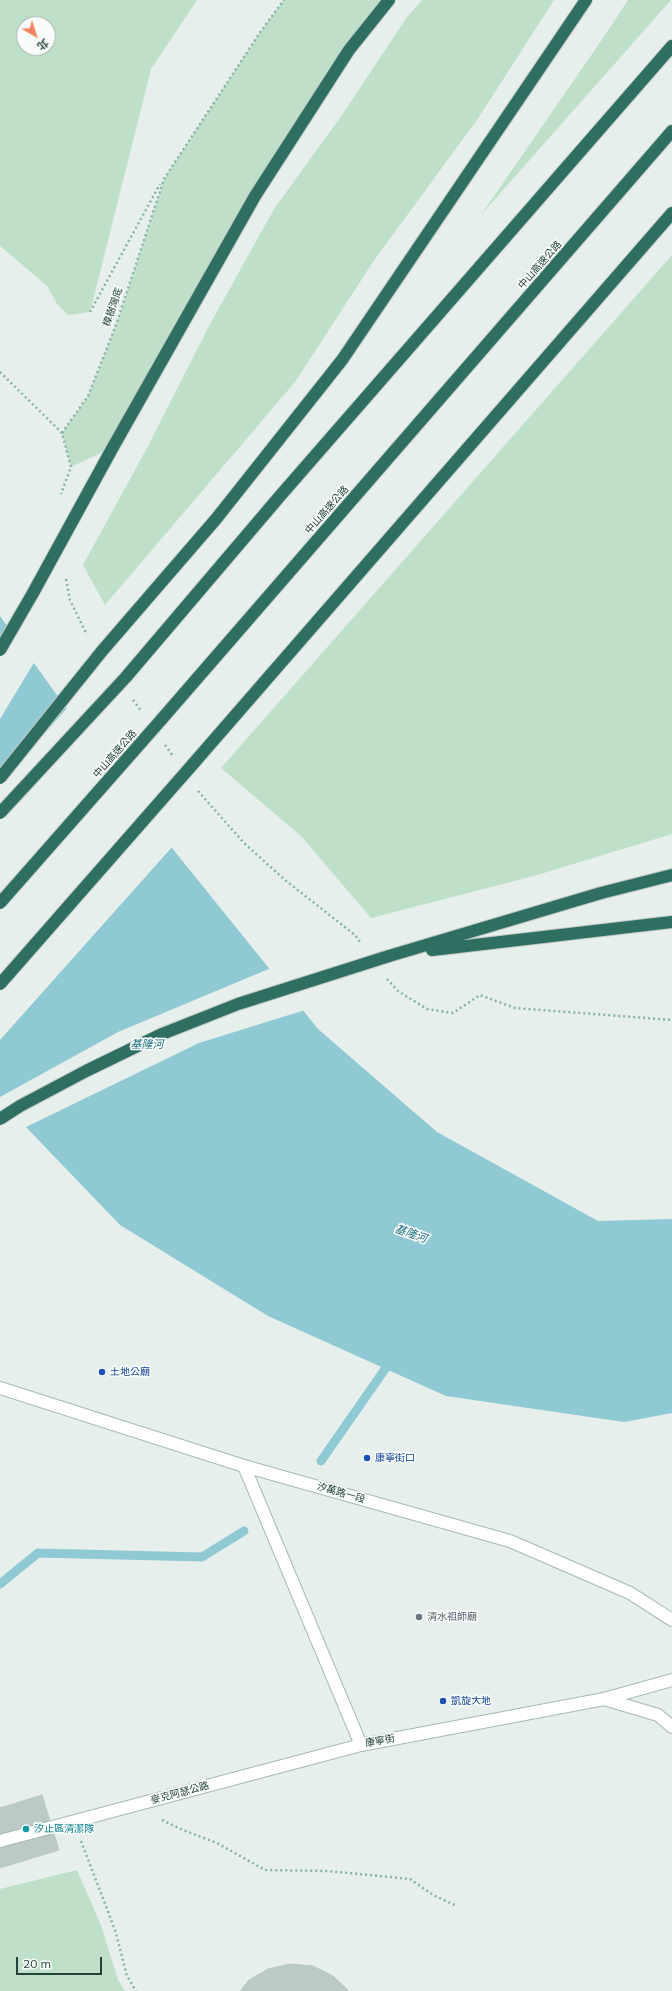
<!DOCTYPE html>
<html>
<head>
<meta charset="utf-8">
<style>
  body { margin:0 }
  #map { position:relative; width:672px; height:1991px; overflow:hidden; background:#e6efeb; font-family:Mulish,"Noto Sans TC",sans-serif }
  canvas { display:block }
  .north { position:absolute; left:16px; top:16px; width:40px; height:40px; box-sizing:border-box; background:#f7fbf9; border:1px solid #a3b1ad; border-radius:50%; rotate:141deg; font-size:11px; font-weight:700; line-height:16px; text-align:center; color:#24423a }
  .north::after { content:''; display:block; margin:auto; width:14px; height:18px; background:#f4845f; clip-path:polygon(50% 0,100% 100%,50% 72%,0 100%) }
  .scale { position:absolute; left:16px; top:1957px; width:86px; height:18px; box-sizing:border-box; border:2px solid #24423a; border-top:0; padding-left:5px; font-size:12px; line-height:14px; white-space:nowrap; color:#24423a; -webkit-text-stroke:3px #f7fbf9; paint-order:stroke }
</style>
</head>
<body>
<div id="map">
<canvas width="672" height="1991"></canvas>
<div class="north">北</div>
<div class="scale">20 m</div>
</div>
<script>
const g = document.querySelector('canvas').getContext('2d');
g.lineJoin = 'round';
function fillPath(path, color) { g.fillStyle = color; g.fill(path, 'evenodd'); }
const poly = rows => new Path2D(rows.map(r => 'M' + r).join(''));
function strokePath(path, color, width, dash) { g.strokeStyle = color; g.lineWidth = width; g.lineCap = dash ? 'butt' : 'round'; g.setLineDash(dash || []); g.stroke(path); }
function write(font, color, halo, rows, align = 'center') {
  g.font = font + ' Mulish,"Noto Sans TC",sans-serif'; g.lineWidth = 3.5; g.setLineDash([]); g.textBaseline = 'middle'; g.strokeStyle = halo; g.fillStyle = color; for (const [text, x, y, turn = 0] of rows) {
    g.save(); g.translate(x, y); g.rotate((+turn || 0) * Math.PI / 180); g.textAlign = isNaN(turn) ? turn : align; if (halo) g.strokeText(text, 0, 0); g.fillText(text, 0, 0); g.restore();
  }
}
fillPath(poly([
  [0,0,197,0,151,69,90,312,68,315,57,304,47,286,0,246],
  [24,24,48,24,48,48,24,48],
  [284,0,389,0,255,196,113,447,71,467,62,433,88,396,116,325,164,179,261,31],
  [422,0,554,0,477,120,375,259,295,382,105,605,83,565,147,448,209,326,274,209,342,115,407,17],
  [628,0,671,0,481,215,603,38],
  [672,255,672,834,534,876,371,918,301,836,221,768],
  [77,1870,101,1925,118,1980,125,1991,0,1991,0,1889]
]), '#bfe0c8');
fillPath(poly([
  [0,616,126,791,318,1029,437,1132,598,1221,672,1219,672,1413,624,1422,446,1396,268,1316,120,1225,0,1100]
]), '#8ec9d4');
fillPath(poly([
  [10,626,35,661,0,719,0,641],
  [68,707,128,789,173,846,0,1040,0,784],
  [271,968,305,1010,199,1043,24,1128,0,1103,0,1097,118,1032]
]), '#e6efeb');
strokePath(poly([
  [321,1461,392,1359],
  [0,1584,38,1553,202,1557,244,1531]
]), '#8ec9d4', 9);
const building = poly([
  [42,1795,59,1850,0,1868,0,1808,42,1795],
  [290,1964,313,1966,333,1976,349,1991,240,1991,249,1980,268,1969,290,1964]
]);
fillPath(building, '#bbcac4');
strokePath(building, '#b8c9c2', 1);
const lane = poly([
  [604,1699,658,1715,672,1727],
  [0,1841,361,1745]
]);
const secondary = poly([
  [0,1388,244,1466,510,1541,630,1593,672,1620],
  [244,1466,361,1745,604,1699,672,1680]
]);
const highway = poly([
  [113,447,255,196,349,50,389,0],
  [102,651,216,519,342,360,586,0],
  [126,677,280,496,672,46],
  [161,720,672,131],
  [193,764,672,213],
  [432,950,672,922],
  [389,956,601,893,672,875]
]);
strokePath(lane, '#a8b8b2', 14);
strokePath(secondary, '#a4bbb3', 14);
strokePath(highway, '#c2cac8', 14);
strokePath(poly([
  [90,312,160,184],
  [0,372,62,433,71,467,61,494],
  [62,433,88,396,116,325,164,179,261,31,284,0],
  [66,579,70,600,87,635],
  [133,700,142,712],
  [165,745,173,756],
  [198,791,244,843,285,880,355,935,360,942],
  [387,979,398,991,427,1009,453,1013,480,995,515,1008,672,1020],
  [162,1820,183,1830,217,1843,265,1870,328,1871,410,1879,433,1895,457,1906],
  [81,1841,115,1930,127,1976,136,1991]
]), '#86b3a5', 2.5, [2, 3]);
strokePath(lane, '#fff', 12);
strokePath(secondary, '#fff', 12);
strokePath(highway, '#2f6f62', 12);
const highwayBridge = poly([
  [0,650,33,593,113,447],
  [0,778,102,651],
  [0,813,126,677],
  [0,903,161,720],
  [0,984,193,764],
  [0,1119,20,1106,86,1071,162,1034,238,1004,389,956]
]);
strokePath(highwayBridge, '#c2cac8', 14, []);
strokePath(highwayBridge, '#2f6f62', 12);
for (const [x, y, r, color] of [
  [102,1372,4,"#1a4fb4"],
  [367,1458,4,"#1a4fb4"],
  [419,1617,4,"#6b7280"],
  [443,1701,4,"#1a4fb4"],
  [26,1829,4,"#0f9aa8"]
]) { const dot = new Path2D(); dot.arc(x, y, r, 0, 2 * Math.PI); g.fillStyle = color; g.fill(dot); strokePath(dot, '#f7fbf9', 1.5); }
write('10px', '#24423a', '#f7fbf9', [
  ["中山高速公路",540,265,-49],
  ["樟樹灣底",113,307,-71],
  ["中山高速公路",327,510,-49],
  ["中山高速公路",115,754,-49],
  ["汐萬路一段",341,1493,16],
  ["康寧街",380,1741,-10],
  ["麥克阿瑟公路",180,1793,-15]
]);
write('10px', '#164399', '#f7fbf9', [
  ["土地公廟",110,1372],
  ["康寧街口",375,1458],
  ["凱旋大地",451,1701]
], 'left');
write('10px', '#5b616d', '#f7fbf9', [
  ["清水祖師廟",427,1617]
], 'left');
write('10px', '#0d838f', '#f7fbf9', [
  ["汐止區清潔隊",34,1829]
], 'left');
write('italic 11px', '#1c6f80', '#f7fbf9', [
  ["基隆河",147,1045],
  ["基隆河",411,1234,19]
]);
</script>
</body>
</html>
